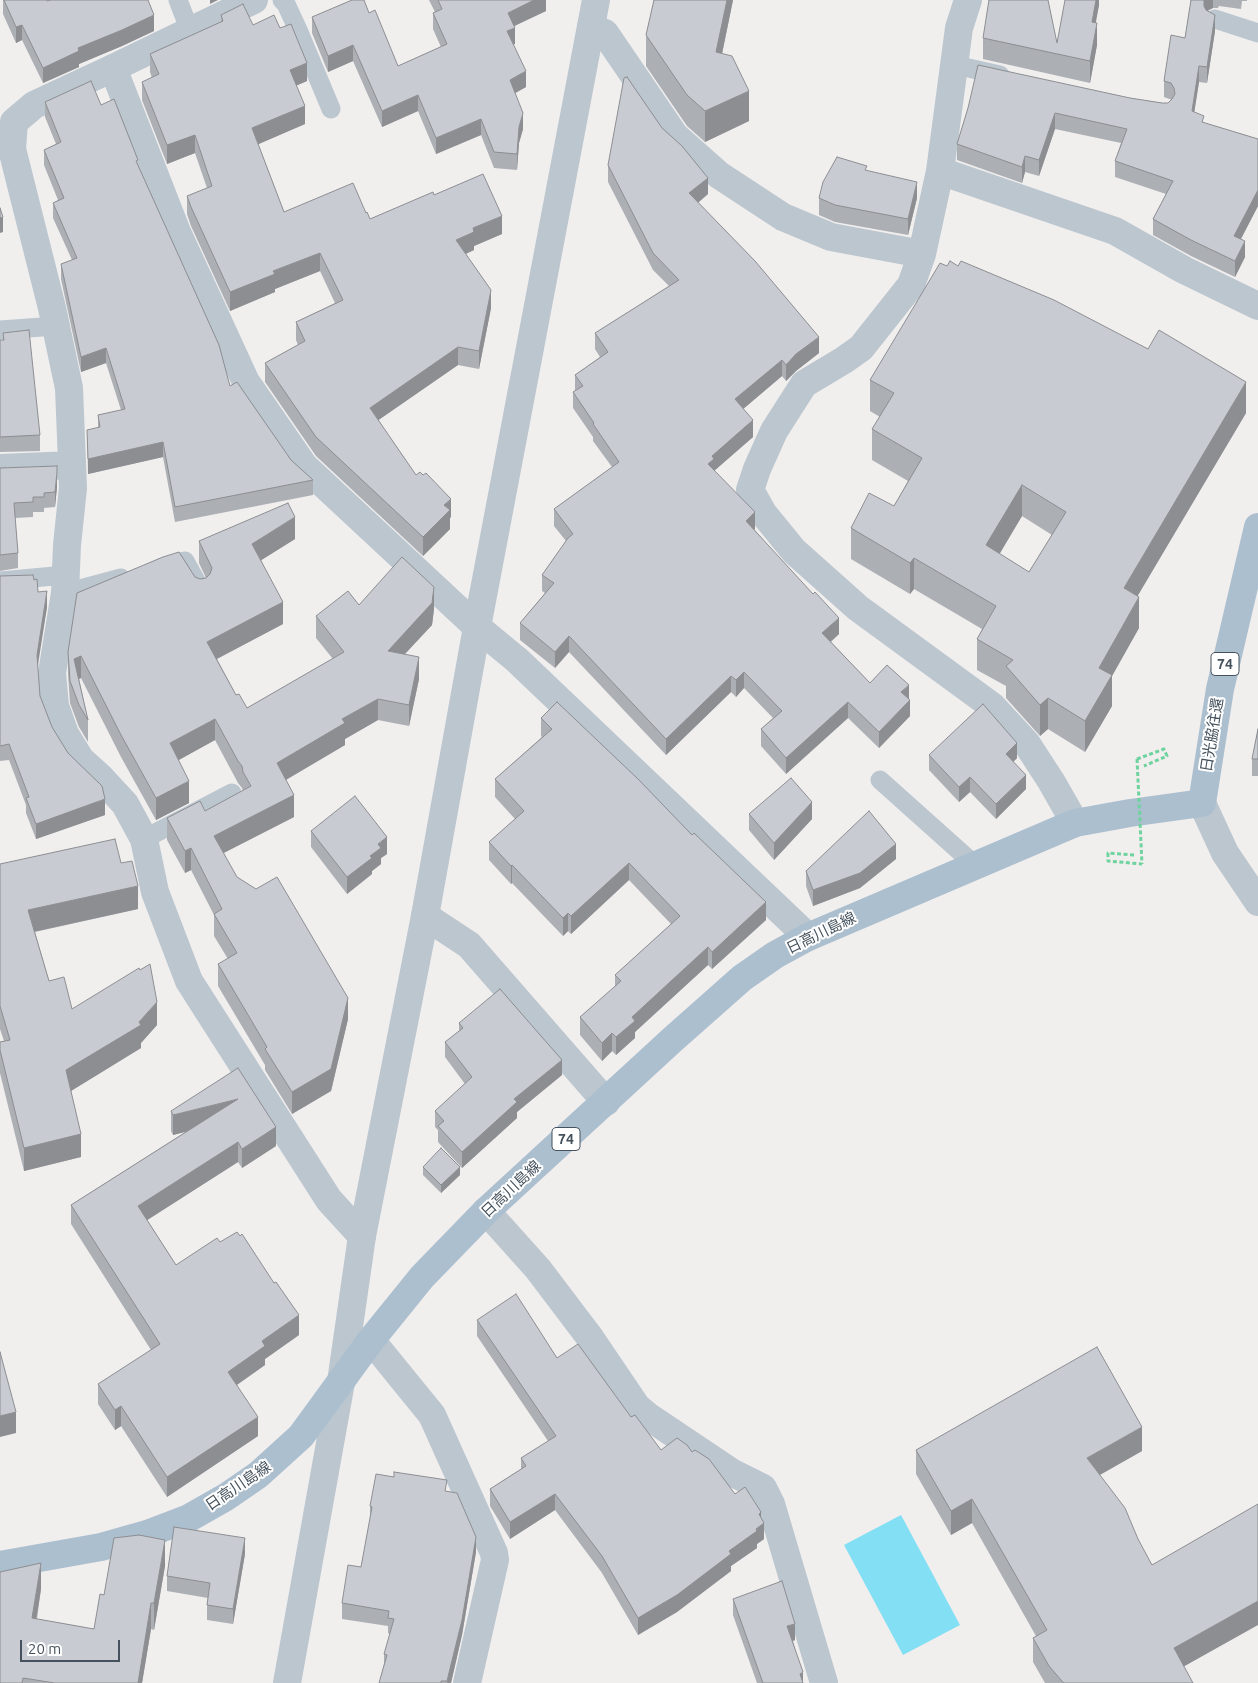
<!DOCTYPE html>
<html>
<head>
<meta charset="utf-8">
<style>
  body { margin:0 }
  #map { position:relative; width:1258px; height:1683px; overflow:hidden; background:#f1eeee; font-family:Ubuntu,sans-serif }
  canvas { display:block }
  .scale { position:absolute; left:20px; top:1640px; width:100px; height:22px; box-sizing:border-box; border:2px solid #45525d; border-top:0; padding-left:6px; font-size:15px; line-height:18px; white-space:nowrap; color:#45525d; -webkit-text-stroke:4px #fff; paint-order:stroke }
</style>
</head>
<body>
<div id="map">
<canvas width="1258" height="1683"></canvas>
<div class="scale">20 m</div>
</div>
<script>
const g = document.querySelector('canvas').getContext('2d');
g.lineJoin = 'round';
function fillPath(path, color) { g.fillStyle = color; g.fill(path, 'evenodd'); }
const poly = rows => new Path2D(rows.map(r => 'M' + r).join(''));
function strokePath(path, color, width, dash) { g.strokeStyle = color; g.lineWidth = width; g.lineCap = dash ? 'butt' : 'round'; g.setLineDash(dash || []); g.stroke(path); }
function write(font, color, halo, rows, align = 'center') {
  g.font = font + ' Ubuntu,"Noto Sans JP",sans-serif'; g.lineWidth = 4; g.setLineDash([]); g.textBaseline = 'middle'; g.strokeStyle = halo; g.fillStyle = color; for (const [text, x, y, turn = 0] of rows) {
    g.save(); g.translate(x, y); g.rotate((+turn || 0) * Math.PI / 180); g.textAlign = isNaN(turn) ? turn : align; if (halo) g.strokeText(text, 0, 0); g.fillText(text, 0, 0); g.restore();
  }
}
fillPath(poly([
  [901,1515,960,1625,903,1655,844,1545]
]), '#83dff3');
strokePath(poly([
  [1137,759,1164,749,1167,756,1144,766],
  [1134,855,1108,853,1108,861,1142,864]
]), '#6ed39e', 3, [4, 2.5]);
strokePath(poly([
  [178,0,190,31],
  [282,0,286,4,298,30,331,109],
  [1215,19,1258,33],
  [955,65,1000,75],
  [0,330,56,326],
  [160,568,185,561,201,590],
  [0,581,65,575],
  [65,593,121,578],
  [880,780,975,865],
  [144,839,232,793]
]), '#bbc6cf', 19);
strokePath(poly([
  [254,0,113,68,34,105,14,122,12,149,52,308,69,388,73,488,67,545,65,593,52,673,55,706,65,734,81,760,101,778,125,804,144,839,155,892,189,981,329,1200,362,1236],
  [968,0,959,28,940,171,922,254,911,285,861,348,844,360,804,384,774,431,757,469,750,490,763,513,794,551,858,608,992,706,1027,744,1051,781,1075,823],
  [591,27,605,33,675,136,719,175,783,217,831,237,922,254],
  [113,68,177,232,246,382,304,466,477,627,517,660,808,937],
  [940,171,1115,231,1184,270,1258,306],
  [0,468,72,465],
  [425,916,469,945,606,1102],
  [486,1211,538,1269,591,1339,637,1407,649,1417,731,1472,763,1488,771,1504,824,1683],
  [371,1340,432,1415,494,1553,495,1560,467,1683]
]), '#bbc6cf', 28);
strokePath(poly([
  [1202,803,1225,853,1258,902],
  [287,1683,341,1382,362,1236,425,916,477,627,596,0]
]), '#bbc6cf', 28);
strokePath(poly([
  [0,1565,101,1547,147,1534,189,1518,226,1497,258,1475,301,1436,371,1340,422,1277,486,1211,672,1040,742,978,775,955,808,937,1075,823,1130,813,1202,803,1220,689,1258,527]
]), '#acbfcf', 28);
strokePath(poly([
  [1137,759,1142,864]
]), '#6ed39e', 3, [4, 2.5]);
fillPath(poly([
  [3,0,47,0,47,1,154,31,122,46,79,64,79,67,43,83,22,40,16,43,3,14],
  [429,0,546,0,546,11,514,26,515,44,513,44,526,87,515,93,523,129,519,143,517,170,494,168,481,135,436,154,418,111,382,127,353,61,328,72,312,33,312,17,369,13,398,66,441,47,433,29,433,13,435,12],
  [654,0,733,0,722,54,749,121,705,142,687,126,646,66,646,35],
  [1099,0,1099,5,1095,23,1097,45,1090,83,983,59,983,38,1057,43],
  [1191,0,1247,0,1247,1,1242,1,1241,9,1219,6,1218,8,1213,8,1208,11,1215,31,1207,83,1199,82,1194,112,1204,123,1258,139,1258,206,1241,239,1245,257,1235,277,1191,256,1153,235,1153,219,1166,194,1115,177,1115,161,1121,143,1055,129,1039,176,1025,172,1022,183,957,160,957,144,968,108,1130,98,1162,103,1168,103,1172,100,1164,97,1164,81,1185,38],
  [221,15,253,25,280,28,307,81,296,86,305,124,258,144,284,212,366,213,370,219,434,195,502,234,474,246,474,250,466,254,491,308,479,369,458,365,378,420,416,475,451,517,450,518,450,529,423,556,316,456,265,382,265,363,298,345,296,340,296,322,335,303,320,271,275,289,275,292,230,311,191,226,187,214,187,196,207,188,195,153,167,164,142,100,142,82,152,78,150,72,150,54,221,22],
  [45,102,101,105,138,166,230,386,291,460,313,480,313,495,175,522,163,457,88,474,87,430,98,428,98,415,121,410,106,363,81,372,61,279,61,264,72,260,53,218,53,203,58,200,44,165,44,150,56,144,45,117],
  [662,128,708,194,698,203,819,353,796,371,786,381,782,376,743,409,753,437,714,471,755,529,754,529,839,634,831,642,870,683,909,699,910,716,879,748,848,718,786,774,761,746,761,729,773,718,744,688,736,697,731,692,666,755,569,652,555,668,520,640,520,623,545,593,542,591,542,575,566,541,554,526,554,509,612,467,593,441,593,437,573,408,573,392,575,391,575,375,600,357,595,349,595,333,669,286,653,270,608,182,608,165],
  [867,171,917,198,908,235,835,222,819,215,819,198],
  [947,266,958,266,1246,413,1137,596,1139,628,1112,676,1112,706,1085,752,1048,729,1040,736,1006,698,1006,686,977,670,977,639,982,629,914,589,910,594,851,559,851,528,894,506,908,481,872,460,872,429,880,417,870,411,870,380],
  [1022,516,1052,535,1029,572,999,554],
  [3,333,40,435,40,451,0,452,0,340,3,340],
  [0,468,57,487,55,507,44,508,44,512,33,512,33,517,15,518,18,553,18,568,0,571],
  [295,539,261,560,283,624,217,659,236,695,247,708,333,659,316,638,316,616,359,605,434,609,432,625,405,654,419,679,409,726,378,720,345,739,345,745,286,780,294,817,223,853,237,877,348,1019,331,1091,292,1114,265,1070,265,1065,218,986,218,964,228,959,214,936,214,915,191,870,185,873,167,840,167,818,205,811,243,791,242,788,238,783,215,740,178,760,189,803,156,820,121,757,81,678,79,679,88,720,88,742,79,727,70,703,68,674,68,652,195,577,200,579,206,578,199,563,199,541],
  [0,576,34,580,38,592,47,607,37,665,40,696,52,727,105,815,36,839,26,813,26,805,9,760,0,761],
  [541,718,766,920,712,969,708,965,635,1032,635,1038,616,1055,612,1051,602,1061,580,1035,580,1017,615,987,615,975,671,924,629,880,571,934,568,931,563,936,512,883,511,884,489,860,489,842,515,819,495,797,495,779,542,737,541,736],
  [1258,729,1258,776,1252,776,1252,759],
  [929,755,1017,758,1013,762,1026,789,996,819,970,792,959,802,929,770],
  [749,814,812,819,774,860,749,830],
  [311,831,387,854,381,858,381,864,372,871,372,874,347,894,311,847],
  [896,859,860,888,813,906,806,886,806,871],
  [121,863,138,909,35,932,49,981,72,1009,157,1025,141,1043,141,1048,71,1091,81,1157,24,1171,0,1073,0,1042,4,1041,0,1029,0,864],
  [459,1023,562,1075,517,1112,517,1118,462,1168,438,1142,438,1130,435,1127,435,1111,465,1084,445,1057,445,1042,459,1031],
  [171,1111,276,1146,242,1168,238,1162,147,1220,176,1265,220,1242,299,1335,265,1359,265,1365,237,1385,258,1436,167,1497,121,1426,115,1430,98,1404,98,1384,151,1350,71,1224,71,1205,187,1131,173,1135,171,1131],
  [423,1167,460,1175,441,1193,423,1175],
  [477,1320,557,1358,631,1417,661,1450,692,1452,761,1519,764,1539,757,1544,757,1548,731,1566,731,1571,677,1612,638,1635,602,1573,555,1510,510,1539,490,1506,490,1489,521,1469,521,1458,548,1441,477,1336],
  [916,1450,1142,1451,1100,1475,1184,1667,1193,1683,1045,1683,1033,1662,1033,1638,1036,1636,972,1523,951,1535,916,1474],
  [447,1491,476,1552,462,1635,451,1683,379,1683,384,1664,384,1654,390,1634,388,1633,388,1626,342,1619,342,1603,361,1567,370,1520,370,1506],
  [245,1554,233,1624,207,1620,207,1605,208,1598,167,1591,167,1576],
  [165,1566,154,1630,151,1629,142,1683,0,1683,41,1589,37,1619,94,1629,104,1595],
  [733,1599,795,1640,793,1641,803,1683,757,1683,733,1615]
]), '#acafb4');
fillPath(poly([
  [210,0,218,0,210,4],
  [534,0,546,0,546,11,508,29,508,13],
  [727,0,733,0,716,83,716,52],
  [1096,0,1099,0,1099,5,1092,44,1092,22],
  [1204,0,1213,0,1213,8,1208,10,1204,16],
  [154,15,154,31,122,46,79,64,79,67,43,83,43,68,78,48],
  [1215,15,1215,31,1207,83,1207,67],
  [1097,23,1097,45,1090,83,1090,61],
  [22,25,22,40,16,43,16,27],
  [515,28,515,44,507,47,507,31],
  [353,45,353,61,328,72,328,56],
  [307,63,307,81,290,88,290,70],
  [1199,66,1199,82,1192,127,1192,111],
  [526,71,526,87,510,96,510,80],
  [749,91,749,121,705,142,705,111],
  [418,95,418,111,382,127,382,111],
  [305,106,305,124,252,147,252,128],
  [523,113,523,129,519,143,517,170,517,154,519,127],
  [1055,113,1055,129,1039,176,1039,160],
  [481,119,481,135,436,154,436,138],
  [195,135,195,153,167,164,167,145],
  [1025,156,1025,172,1022,183,1022,167],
  [708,178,708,194,689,210,689,193],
  [917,182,917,198,908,235,908,219],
  [1258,190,1258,206,1234,252,1234,236],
  [502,216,502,234,474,246,474,250,456,258,456,240,473,228],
  [3,217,3,232,0,233,0,218],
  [1245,241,1245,257,1235,277,1235,261],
  [320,253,320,271,275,289,275,292,230,311,230,292,273,271],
  [491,290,491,308,479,369,479,351],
  [819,337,819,353,796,371,786,381,786,365,796,354],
  [458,347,458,365,370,426,370,408],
  [106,348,106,363,81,372,81,357],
  [782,360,782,376,735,416,735,399],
  [1246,382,1246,413,1124,619,1124,588],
  [753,420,753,437,714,471,708,464,712,456],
  [163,442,163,457,88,474,88,459],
  [57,472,57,487,55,507,55,492],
  [1022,485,1022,516,986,577,986,545],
  [451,499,451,517,450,518,450,529,423,556,423,537,444,505],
  [755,512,755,529,746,537,746,521],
  [295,517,295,539,252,566,252,544],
  [914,558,914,589,910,594,910,563],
  [434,587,434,609,432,625,388,672,388,651],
  [47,591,47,607,37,671,37,655],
  [1139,597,1139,628,1112,676,1112,706,1085,752,1085,721,1099,668],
  [283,602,283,624,207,664,207,642],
  [839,618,839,634,822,649,822,633],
  [569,636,569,652,555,668,555,652],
  [81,656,81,678,74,681,74,659],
  [419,657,419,679,409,726,409,705],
  [744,672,744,688,736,697,736,680],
  [731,676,731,692,666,755,666,739],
  [909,685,909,701,910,700,910,716,879,748,879,732,901,692],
  [1048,698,1048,729,1040,736,1040,705],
  [378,699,378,720,345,739,345,745,277,785,277,763,342,719],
  [848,702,848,718,786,774,786,758],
  [215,719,215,740,170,765,170,743],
  [1017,743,1017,758,1006,769,1006,754],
  [1026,775,1026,789,996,819,996,804],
  [970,777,970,792,959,802,959,787],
  [189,781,189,803,156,820,156,798],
  [294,795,294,817,214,858,214,836],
  [105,799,105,815,36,839,36,824],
  [812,802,812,819,774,860,774,843],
  [387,837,387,854,381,858,381,864,372,871,372,874,347,894,347,877,370,856,378,844],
  [896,844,896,859,860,888,813,906,813,890],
  [191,848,191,870,185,873,185,851],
  [629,863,629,880,571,934,571,916],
  [512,865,512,883,511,884,511,866],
  [138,886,138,909,28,933,28,910],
  [766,902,766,920,712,969,712,952],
  [568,913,568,931,563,936,563,918],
  [708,947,708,965,635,1032,635,1038,616,1055,616,1037,632,1017],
  [348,998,348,1019,331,1091,292,1114,292,1092],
  [157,1002,157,1025,141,1043,141,1048,66,1094,66,1070,139,1022],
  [612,1033,612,1051,602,1061,602,1043],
  [562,1060,562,1075,517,1112,517,1118,462,1168,462,1152,514,1099],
  [238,1099,238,1119,173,1135,173,1115],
  [276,1127,276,1146,242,1168,242,1149],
  [81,1134,81,1157,24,1171,24,1148],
  [238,1142,238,1162,138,1226,138,1206],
  [460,1167,460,1175,441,1193,441,1185],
  [299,1315,299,1335,265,1359,265,1365,228,1391,228,1372,262,1341],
  [121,1406,121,1426,115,1430,115,1410],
  [16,1412,16,1433,0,1437,0,1416],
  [258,1417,258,1436,167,1497,167,1477],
  [1142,1427,1142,1451,1087,1482,1087,1458],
  [555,1494,555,1510,510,1539,510,1522],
  [972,1499,972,1523,951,1535,951,1511],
  [761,1512,761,1525,764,1523,764,1539,757,1544,757,1548,731,1566,731,1571,677,1612,638,1635,638,1618,729,1551,756,1529,759,1514],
  [476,1537,476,1552,462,1635,451,1683,447,1683],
  [245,1538,245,1554,233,1624,233,1609],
  [165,1540,165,1566,154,1630,154,1603],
  [41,1563,41,1589,32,1645,32,1618],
  [1258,1601,1258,1625,1174,1672,1174,1648],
  [151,1603,151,1629,142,1683,138,1683],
  [795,1624,795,1640,787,1643,787,1626],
  [803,1672,803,1683,800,1674]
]), '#8c8e92');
const building = poly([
  [4,0,47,0,47,1,51,0,148,0,154,15,122,30,78,48,79,51,43,68,22,25,16,27,4,0],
  [352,0,364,0,369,13,375,10,398,66,447,44,433,13,442,9,438,0,534,0,508,13,515,28,507,31,526,71,510,80,523,113,519,127,517,154,494,152,481,119,436,138,418,95,382,111,353,45,328,56,312,17,352,0],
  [654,0,727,0,716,52,732,56,749,91,705,111,687,95,646,35,654,0],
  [989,0,1048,0,1057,43,1065,0,1096,0,1092,22,1097,23,1090,61,983,38,989,0],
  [1191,0,1204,0,1204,6,1206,10,1215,15,1207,67,1199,66,1192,111,1204,116,1202,122,1258,139,1258,190,1234,236,1245,241,1235,261,1191,240,1153,219,1173,181,1115,161,1127,129,1055,113,1039,160,1025,156,1022,167,957,144,968,108,978,65,1130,98,1162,103,1168,103,1172,99,1175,94,1174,88,1171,83,1164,81,1171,35,1185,38,1191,0],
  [243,4,253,25,274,15,280,28,291,24,307,63,290,70,305,106,252,128,284,212,353,183,366,213,367,212,370,219,433,192,434,195,483,174,502,216,473,228,474,232,456,240,491,290,479,351,458,347,370,408,416,475,420,472,423,475,426,473,451,499,444,505,450,510,423,537,316,437,265,363,305,341,296,322,343,300,320,253,273,271,275,274,230,292,191,207,187,196,212,186,195,135,167,145,142,82,159,74,150,54,223,21,221,15,243,4],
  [627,77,662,128,682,146,708,178,689,193,755,261,819,337,796,354,786,365,782,360,735,399,753,420,712,456,714,459,708,464,755,512,746,521,813,594,815,592,839,618,822,633,870,683,887,665,909,685,901,692,910,700,879,732,848,702,786,758,761,729,782,711,744,672,736,680,731,676,666,739,569,636,555,652,520,623,554,583,542,575,568,538,573,534,554,509,619,462,593,424,594,423,573,392,583,386,575,375,608,352,595,333,679,280,653,253,608,165,624,78,627,77],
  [91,81,101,105,114,99,138,160,136,161,219,345,230,386,237,382,291,460,313,480,175,507,163,442,88,459,87,430,100,427,98,415,125,409,106,348,81,357,61,264,77,258,53,203,64,198,44,150,61,142,45,102,91,81],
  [837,157,867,166,865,170,917,182,908,219,835,205,819,198,823,182,837,157],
  [0,208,3,217,0,218,0,208],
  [950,261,958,266,961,261,1054,300,1148,349,1159,330,1246,382,1124,588,1139,597,1099,668,1112,675,1085,721,1048,698,1040,705,1006,666,1013,660,977,639,996,606,914,558,910,563,851,528,869,493,894,506,922,458,872,429,894,393,870,380,940,263,947,266,950,261],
  [1022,485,1066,512,1029,572,986,545,1022,485],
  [29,330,40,435,0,437,0,340,4,340,3,333,29,330],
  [57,466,57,472,55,492,44,493,44,497,33,497,33,502,14,503,18,553,0,555,0,468,57,466],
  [288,503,295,517,252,544,283,602,207,642,236,695,239,694,247,708,344,652,316,616,348,591,359,605,402,557,434,587,432,603,388,651,419,657,409,705,378,699,342,719,345,723,277,763,294,795,214,836,237,877,256,889,277,877,348,998,331,1069,292,1092,265,1049,267,1047,218,964,237,953,214,914,222,909,191,848,185,851,167,818,200,801,205,811,251,786,243,772,242,766,238,761,215,719,170,743,189,781,156,798,121,735,81,656,74,659,88,720,79,705,70,681,68,652,77,593,163,557,179,552,195,577,200,579,206,578,210,574,212,568,199,541,288,503],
  [33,575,34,580,37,579,38,592,47,591,37,655,40,696,52,727,68,753,102,786,105,799,36,824,26,798,29,797,9,744,0,746,0,576,33,575],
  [557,702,639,780,692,835,694,833,766,902,712,952,708,947,632,1017,635,1021,616,1037,612,1033,602,1043,580,1017,621,981,615,975,680,916,629,863,571,916,568,913,563,918,512,865,511,866,489,842,524,811,495,779,552,729,541,718,557,702],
  [983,704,1017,743,1006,754,1026,775,996,804,970,777,959,787,929,755,983,704],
  [1258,729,1258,759,1252,759,1258,729],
  [791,778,812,802,774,843,749,814,791,778],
  [355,796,387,837,378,844,381,848,370,856,372,858,347,877,311,831,355,796],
  [869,811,896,844,860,873,813,890,806,871,869,811],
  [115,839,121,863,132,861,138,886,28,910,49,981,64,977,72,1009,139,968,140,970,150,964,157,1002,139,1022,141,1025,66,1070,81,1134,24,1148,0,1050,0,1042,10,1040,0,1006,0,864,115,839],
  [500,989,562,1060,514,1099,517,1102,462,1152,438,1126,444,1121,435,1111,472,1077,445,1042,463,1028,459,1023,500,989],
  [238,1068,276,1127,242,1149,238,1142,138,1206,176,1265,217,1238,220,1242,237,1232,240,1236,242,1234,274,1283,276,1282,299,1315,262,1341,265,1346,228,1372,258,1417,167,1477,121,1406,115,1410,98,1384,160,1344,71,1205,238,1099,173,1115,171,1111,238,1068],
  [441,1148,460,1167,441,1185,423,1167,441,1148],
  [516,1294,557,1358,578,1344,631,1417,635,1415,661,1450,677,1438,687,1445,692,1452,695,1450,709,1459,735,1494,745,1487,761,1512,759,1514,764,1523,756,1529,757,1531,729,1551,731,1554,677,1595,638,1618,602,1556,555,1494,510,1522,490,1489,526,1466,521,1458,556,1436,477,1320,516,1294],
  [1097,1347,1142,1427,1087,1458,1125,1508,1138,1539,1152,1565,1258,1504,1258,1601,1174,1648,1193,1683,1064,1683,1061,1680,1049,1666,1033,1638,1047,1630,972,1499,951,1511,916,1450,1097,1347],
  [0,1352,16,1412,0,1416,0,1352],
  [394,1472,447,1480,445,1491,457,1493,476,1537,462,1620,447,1681,441,1681,441,1683,379,1683,387,1655,384,1654,394,1619,388,1618,389,1611,342,1603,348,1565,361,1567,372,1507,370,1506,376,1474,394,1477,394,1472],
  [174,1527,245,1538,233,1609,207,1605,210,1583,167,1576,174,1527],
  [139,1535,165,1540,154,1603,151,1603,138,1683,55,1683,23,1678,22,1683,0,1683,0,1572,41,1563,32,1618,94,1629,100,1594,104,1595,114,1538,139,1535],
  [782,1581,795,1624,787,1626,803,1672,800,1674,803,1683,763,1683,733,1599,782,1581]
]);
fillPath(building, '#c8cbd1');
strokePath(building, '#8c8e92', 1);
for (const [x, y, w] of [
  [1225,664,28],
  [566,1139,28]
]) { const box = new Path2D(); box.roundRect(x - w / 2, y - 11.5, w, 23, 4); g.fillStyle = '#fff'; g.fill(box); strokePath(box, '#45525d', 1); }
write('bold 14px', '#45525d', null, [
  ["74",1225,664],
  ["74",566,1139]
]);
write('15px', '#45525d', '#fff', [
  ["日光脇往還",1212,735,-81],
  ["日高川島線",821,933,-26],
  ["日高川島線",511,1189,-43],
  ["日高川島線",238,1486,-34]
]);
</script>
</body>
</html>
